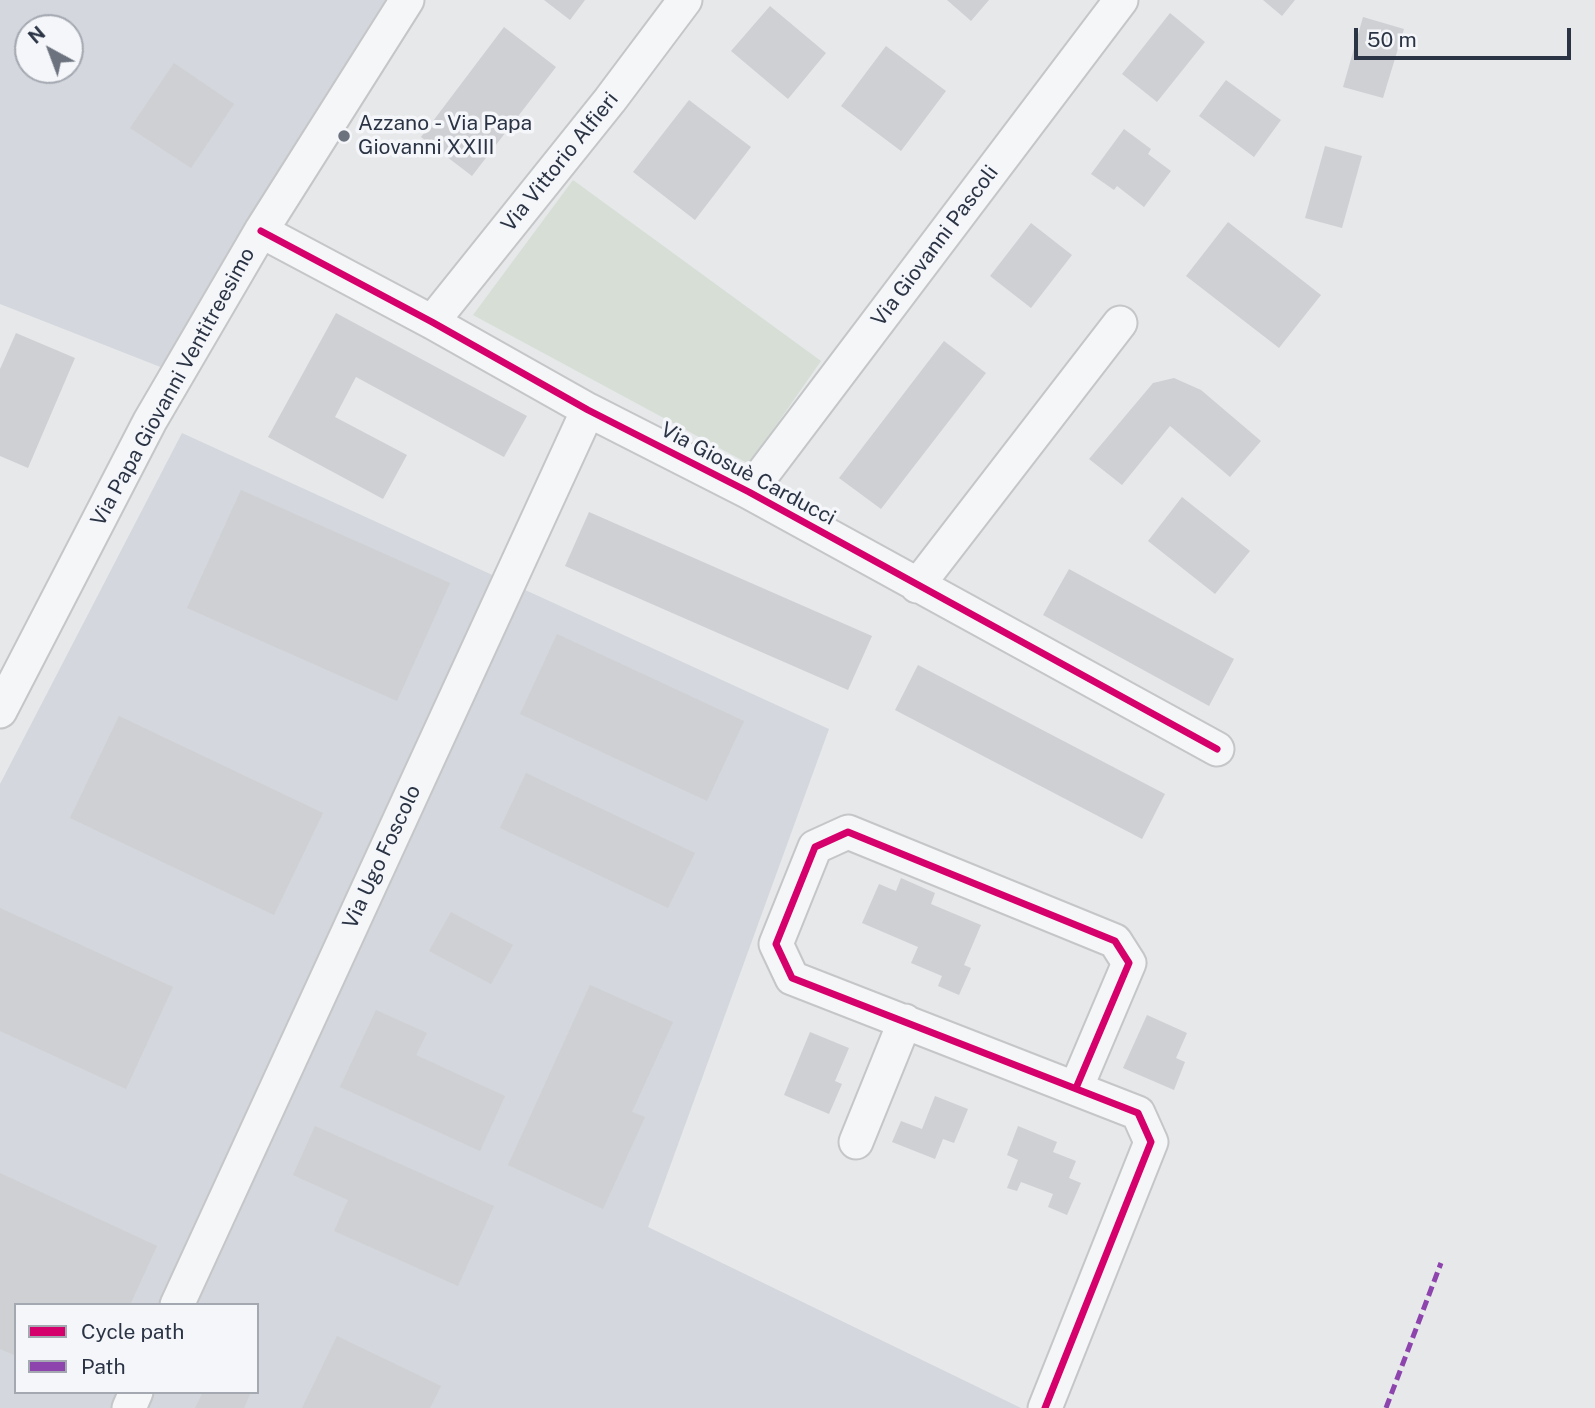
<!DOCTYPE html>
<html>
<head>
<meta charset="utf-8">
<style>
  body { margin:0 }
  #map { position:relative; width:1595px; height:1408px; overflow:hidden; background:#e6e8ea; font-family:"Public Sans",sans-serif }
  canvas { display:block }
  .legend { position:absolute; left:14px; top:1303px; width:245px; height:91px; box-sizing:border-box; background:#f4f6f9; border:2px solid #a4a8b1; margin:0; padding:9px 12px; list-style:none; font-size:21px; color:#2b3445 }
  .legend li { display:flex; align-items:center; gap:14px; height:35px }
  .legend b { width:35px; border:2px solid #a4a8b1 }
  .north { position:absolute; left:14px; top:14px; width:70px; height:70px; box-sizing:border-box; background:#f4f6f9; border:2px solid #a4a8b1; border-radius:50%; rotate:319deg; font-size:19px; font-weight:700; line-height:28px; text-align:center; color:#2b3445 }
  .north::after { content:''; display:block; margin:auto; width:24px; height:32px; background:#6c737f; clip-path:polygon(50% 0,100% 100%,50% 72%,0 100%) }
  .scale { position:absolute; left:1354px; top:28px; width:217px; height:32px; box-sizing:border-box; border:4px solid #2b3445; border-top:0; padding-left:9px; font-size:21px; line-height:24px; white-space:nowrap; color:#2b3445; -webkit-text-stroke:5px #f4f6f9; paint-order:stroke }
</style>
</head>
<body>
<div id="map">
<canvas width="1595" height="1408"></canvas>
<ul class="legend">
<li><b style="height:9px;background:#d6006c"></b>Cycle path</li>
<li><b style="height:9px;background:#8e44ad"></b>Path</li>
</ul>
<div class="north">N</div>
<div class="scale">50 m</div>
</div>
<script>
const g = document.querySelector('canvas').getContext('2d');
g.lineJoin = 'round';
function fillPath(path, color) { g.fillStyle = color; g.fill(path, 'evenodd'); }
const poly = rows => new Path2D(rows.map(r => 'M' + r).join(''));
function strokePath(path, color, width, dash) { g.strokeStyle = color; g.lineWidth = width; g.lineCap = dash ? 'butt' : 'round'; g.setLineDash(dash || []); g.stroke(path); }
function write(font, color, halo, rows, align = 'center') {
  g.font = font + ' "Public Sans",sans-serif'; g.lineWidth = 7; g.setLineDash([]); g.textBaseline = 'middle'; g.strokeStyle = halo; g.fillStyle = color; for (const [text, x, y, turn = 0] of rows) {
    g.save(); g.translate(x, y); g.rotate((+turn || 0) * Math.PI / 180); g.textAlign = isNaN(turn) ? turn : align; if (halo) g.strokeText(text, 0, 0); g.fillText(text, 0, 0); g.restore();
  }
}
fillPath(poly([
  [0,0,394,0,163,368,0,304],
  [28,28,70,28,70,70,28,70],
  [182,433,829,729,648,1227,1021,1408,0,1408,0,784],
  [16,1305,257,1305,257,1392,16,1392]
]), '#d4d7dd');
fillPath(poly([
  [573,180,821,361,749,464,473,315]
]), '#d6ded6');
fillPath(poly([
  [544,0,585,0,570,20],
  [947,0,989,0,971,21],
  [1263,0,1295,0,1282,16],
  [770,6,826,53,788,99,731,51],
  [1170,13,1205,42,1157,102,1122,74],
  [1363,17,1404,29,1383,98,1343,87],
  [504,27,556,67,472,176,421,137],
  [886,46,946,91,901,151,841,106],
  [174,63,234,104,191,168,130,128],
  [1226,80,1281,120,1254,157,1199,116],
  [689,100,751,147,695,220,633,172],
  [1124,129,1151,149,1148,154,1171,171,1144,207,1117,186,1114,190,1091,174],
  [1325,146,1362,156,1342,228,1305,218],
  [1228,222,1321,295,1279,348,1186,276],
  [1031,223,1072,255,1031,308,990,276],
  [336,313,527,416,504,457,356,377,335,417,407,455,383,499,268,437],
  [16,333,75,358,28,468,0,456,0,369],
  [944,341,986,373,881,509,839,478],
  [1174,378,1201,390,1261,441,1230,477,1170,426,1122,485,1089,459,1153,383],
  [241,490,450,583,397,701,187,608],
  [1182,497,1250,551,1215,594,1148,541],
  [589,512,872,636,848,690,565,566],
  [1069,569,1234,659,1209,706,1043,615],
  [557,634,744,721,707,801,520,714],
  [918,665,1165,794,1142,839,895,710],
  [119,716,323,813,274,915,70,818],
  [526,773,695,853,668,908,500,828],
  [901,878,935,893,931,904,981,925,964,965,971,968,959,995,938,986,942,976,911,963,918,947,862,923,879,884,896,891],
  [0,908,173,987,126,1089,0,1031],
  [451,912,513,945,491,984,429,951],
  [590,985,673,1022,632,1112,645,1117,603,1209,508,1165],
  [376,1010,427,1033,416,1055,505,1096,480,1151,340,1087],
  [1147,1015,1187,1033,1176,1058,1185,1062,1174,1090,1123,1068],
  [810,1032,849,1048,835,1081,842,1084,829,1114,784,1095],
  [935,1096,968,1109,954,1143,943,1139,935,1159,892,1142,901,1121,922,1129],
  [315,1126,494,1206,458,1286,334,1231,348,1200,293,1175],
  [1018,1126,1057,1142,1053,1152,1076,1161,1069,1178,1081,1183,1067,1215,1048,1207,1053,1194,1021,1182,1017,1191,1007,1188,1018,1160,1007,1155],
  [0,1173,157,1246,130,1305,16,1305,16,1356,0,1349],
  [337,1336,441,1386,430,1408,302,1408],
  [203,1392,251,1392,244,1408,195,1408]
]), '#ced0d3');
const minor = poly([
  [261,231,432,322,588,410,749,492,1217,749],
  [432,322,610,100,685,0],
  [749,492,1121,0],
  [917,586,1120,323],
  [0,711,150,421,261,231,407,0],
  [856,1142,905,1021],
  [177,1305,588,410],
  [129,1408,136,1392],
  [1045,1408,1151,1142,1138,1113,792,978,776,944,815,847,848,832,1115,941,1129,963,1076,1088]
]);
strokePath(minor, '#c4c6c8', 37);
strokePath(minor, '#f5f6f7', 33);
strokePath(poly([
  [1386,1408,1441,1263]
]), '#8e44ad', 5, [10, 5]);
strokePath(poly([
  [261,231,432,322,588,410,749,492,1217,749],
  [1045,1408,1151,1142,1138,1113,792,978,776,944,815,847,848,832,1115,941,1129,963,1076,1088]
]), '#d6006c', 7);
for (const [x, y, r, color] of [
  [344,136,7,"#6c737f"]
]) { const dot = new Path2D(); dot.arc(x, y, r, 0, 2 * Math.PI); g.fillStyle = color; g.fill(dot); strokePath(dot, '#f4f6f9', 2.5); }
write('21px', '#2b3445', '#f4f6f9', [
  ["Azzano - Via Papa",358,124],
  ["Giovanni XXIII",358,148]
], 'left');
write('21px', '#2b3445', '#f4f6f9', [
  ["Via Vittorio Alfieri",560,162,-51],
  ["Via Giovanni Pascoli",935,246,-53],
  ["Via Papa Giovanni Ventitreesimo",173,387,-61],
  ["Via Giosuè Carducci",748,474,28],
  ["Via Ugo Foscolo",382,857,-65]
]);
</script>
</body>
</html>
